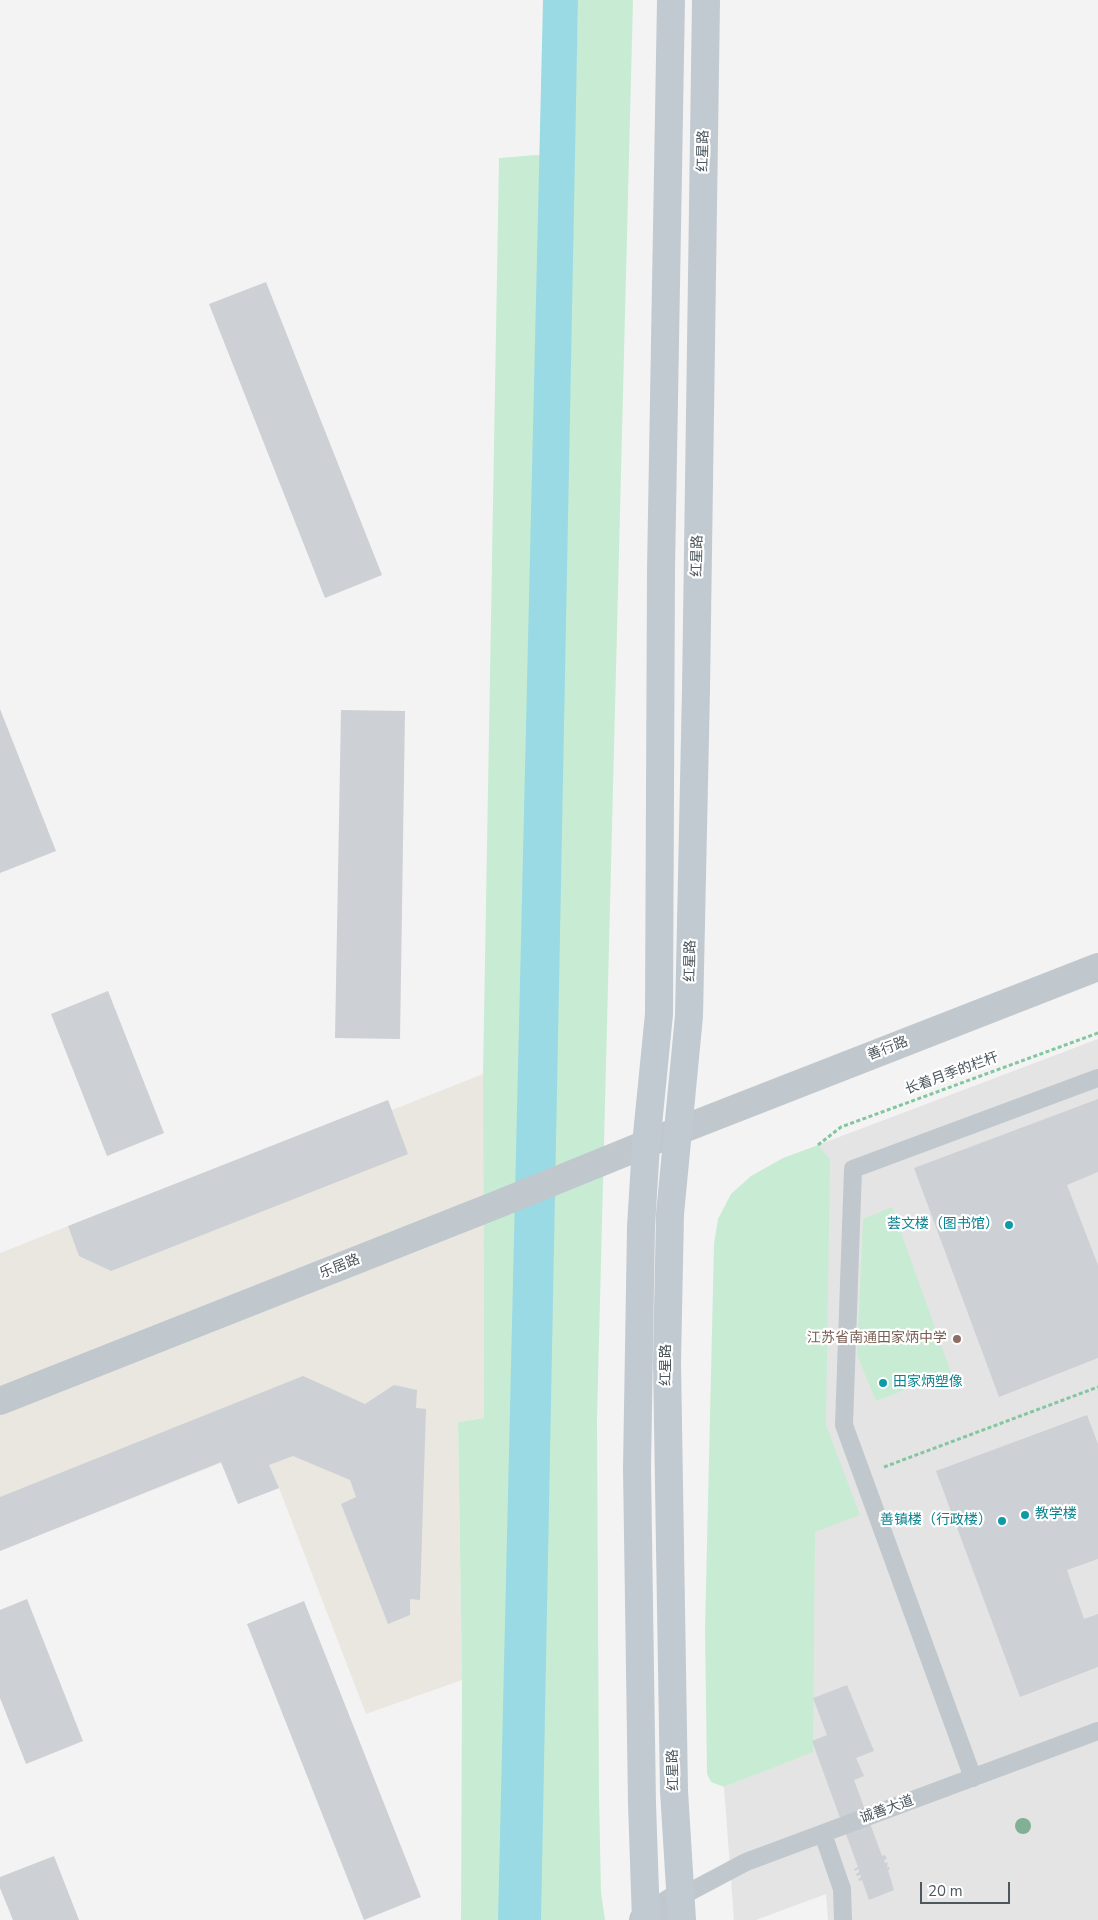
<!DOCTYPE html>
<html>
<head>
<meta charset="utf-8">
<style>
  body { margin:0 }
  #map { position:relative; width:1098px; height:1920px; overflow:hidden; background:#f4f3f3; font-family:"Nunito Sans",sans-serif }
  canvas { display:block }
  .scale { position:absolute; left:920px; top:1882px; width:90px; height:22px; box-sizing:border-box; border:2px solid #4c575e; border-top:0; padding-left:6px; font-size:15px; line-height:18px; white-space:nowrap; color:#4c575e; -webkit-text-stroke:4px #fff; paint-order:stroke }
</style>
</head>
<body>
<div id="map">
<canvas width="1098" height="1920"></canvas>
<div class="scale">20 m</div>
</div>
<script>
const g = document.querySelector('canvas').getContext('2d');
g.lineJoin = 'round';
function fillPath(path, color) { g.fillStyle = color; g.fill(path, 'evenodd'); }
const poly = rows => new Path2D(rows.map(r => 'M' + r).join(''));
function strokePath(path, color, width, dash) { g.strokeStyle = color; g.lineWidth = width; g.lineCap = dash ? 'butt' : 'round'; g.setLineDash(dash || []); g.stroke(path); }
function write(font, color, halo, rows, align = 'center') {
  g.font = font + ' "Nunito Sans","Noto Sans SC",sans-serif'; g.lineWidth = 4.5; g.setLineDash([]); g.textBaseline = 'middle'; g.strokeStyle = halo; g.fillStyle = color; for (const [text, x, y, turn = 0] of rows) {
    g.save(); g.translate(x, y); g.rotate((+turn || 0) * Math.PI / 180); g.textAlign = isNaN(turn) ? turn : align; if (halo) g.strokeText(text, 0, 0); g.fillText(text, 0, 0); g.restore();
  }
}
fillPath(poly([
  [483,1074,484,1418,458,1422,462,1680,366,1714,279,1488,238,1504,221,1463,0,1551,0,1253,388,1100,392,1110]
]), '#eae7e1');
fillPath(poly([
  [1098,1039,1098,1920,828,1920,826,1894,756,1920,734,1920,724,1787,812,1751,818,1145]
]), '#e5e4e4');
fillPath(poly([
  [578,0,633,0,597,1419,599,1794,601,1892,605,1920,461,1920,462,1680,458,1422,484,1418,483,1074,499,158,574,152],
  [818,1145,830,1159,826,1425,860,1515,815,1532,813,1752,724,1787,711,1782,707,1774,705,1629,714,1244,718,1219,731,1194,751,1176,783,1158],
  [892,1207,951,1372,876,1401,857,1355,863,1219]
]), '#c8ecd3');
fillPath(poly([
  [543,0,578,0,541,1920,498,1920]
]), '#9adae4');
fillPath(poly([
  [266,282,382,575,325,598,209,304],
  [0,709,56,851,0,873],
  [341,710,405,711,400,1039,335,1038],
  [108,991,164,1133,107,1156,51,1014],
  [1098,1099,1098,1172,1067,1185,1098,1265,1098,1358,999,1397,914,1168],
  [388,1100,408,1154,111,1271,79,1256,68,1226],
  [303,1376,365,1404,394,1385,417,1390,416,1408,426,1409,420,1600,410,1599,410,1615,388,1624,341,1504,356,1497,350,1480,293,1456,269,1465,279,1488,238,1504,221,1462,0,1551,0,1497],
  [1087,1415,1098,1444,1098,1559,1067,1570,1084,1619,1098,1614,1098,1667,1020,1697,936,1471],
  [27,1599,83,1741,26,1764,0,1698,0,1610],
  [304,1601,421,1897,364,1920,247,1624],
  [847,1685,874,1751,856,1758,864,1776,854,1780,882,1856,885,1855,887,1859,884,1860,885,1863,888,1862,887,1867,889,1867,890,1869,888,1870,894,1890,869,1900,862,1880,859,1881,858,1879,861,1877,861,1875,857,1876,856,1874,859,1872,859,1869,855,1871,854,1869,858,1867,812,1741,827,1735,813,1698],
  [54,1856,79,1920,13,1920,0,1888,0,1877]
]), '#cdd0d4');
strokePath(poly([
  [818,1145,841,1127,1098,1033],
  [884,1467,1098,1387]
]), '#83c69f', 3, [4, 2.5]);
strokePath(poly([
  [973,1778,844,1425,853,1169,1098,1078],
  [823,1834,842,1889,843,1920],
  [680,1897,746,1862,1098,1731]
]), '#c0c8cd', 18);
strokePath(poly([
  [0,1401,496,1205,678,1131,1098,967],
  [643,1920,680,1897]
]), '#c0c8cd', 28);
strokePath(poly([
  [646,1920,642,1804,637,1468,641,1227,646,1145,659,1014,661,570,671,0],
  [682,1920,674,1791,667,1362,670,1214,689,1016,696,689,706,0]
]), '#c1cad1', 28);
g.fillStyle = '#81b094';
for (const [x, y] of [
  [1023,1826]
]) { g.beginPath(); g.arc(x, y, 8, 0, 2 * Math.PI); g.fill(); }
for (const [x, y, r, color] of [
  [1009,1225,5,"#0f9aa8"],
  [957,1339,5,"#8d6e63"],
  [883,1383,5,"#0f9aa8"],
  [1025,1515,5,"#0f9aa8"],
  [1002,1521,5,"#0f9aa8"]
]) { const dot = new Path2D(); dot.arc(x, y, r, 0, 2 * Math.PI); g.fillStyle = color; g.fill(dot); strokePath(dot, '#fff', 2); }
write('14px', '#4c575e', '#fff', [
  ["红星路",704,151,-89],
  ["红星路",698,556,-89],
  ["红星路",691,961,-89],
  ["善行路",888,1049,-21],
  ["长着月季的栏杆",952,1074,-20],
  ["乐居路",340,1267,-22],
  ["红星路",667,1365,-90],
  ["红星路",674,1770,-92],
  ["诚善大道",887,1810,-20]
]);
write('14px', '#0d838f', '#fff', [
  ["荟文楼（图书馆）",999,1225],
  ["田家炳塑像",893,1383,"left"],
  ["教学楼",1035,1515,"left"],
  ["善镇楼（行政楼）",992,1521]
], 'right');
write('14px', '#785e54', '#fff', [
  ["江苏省南通田家炳中学",947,1339]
], 'right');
</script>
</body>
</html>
